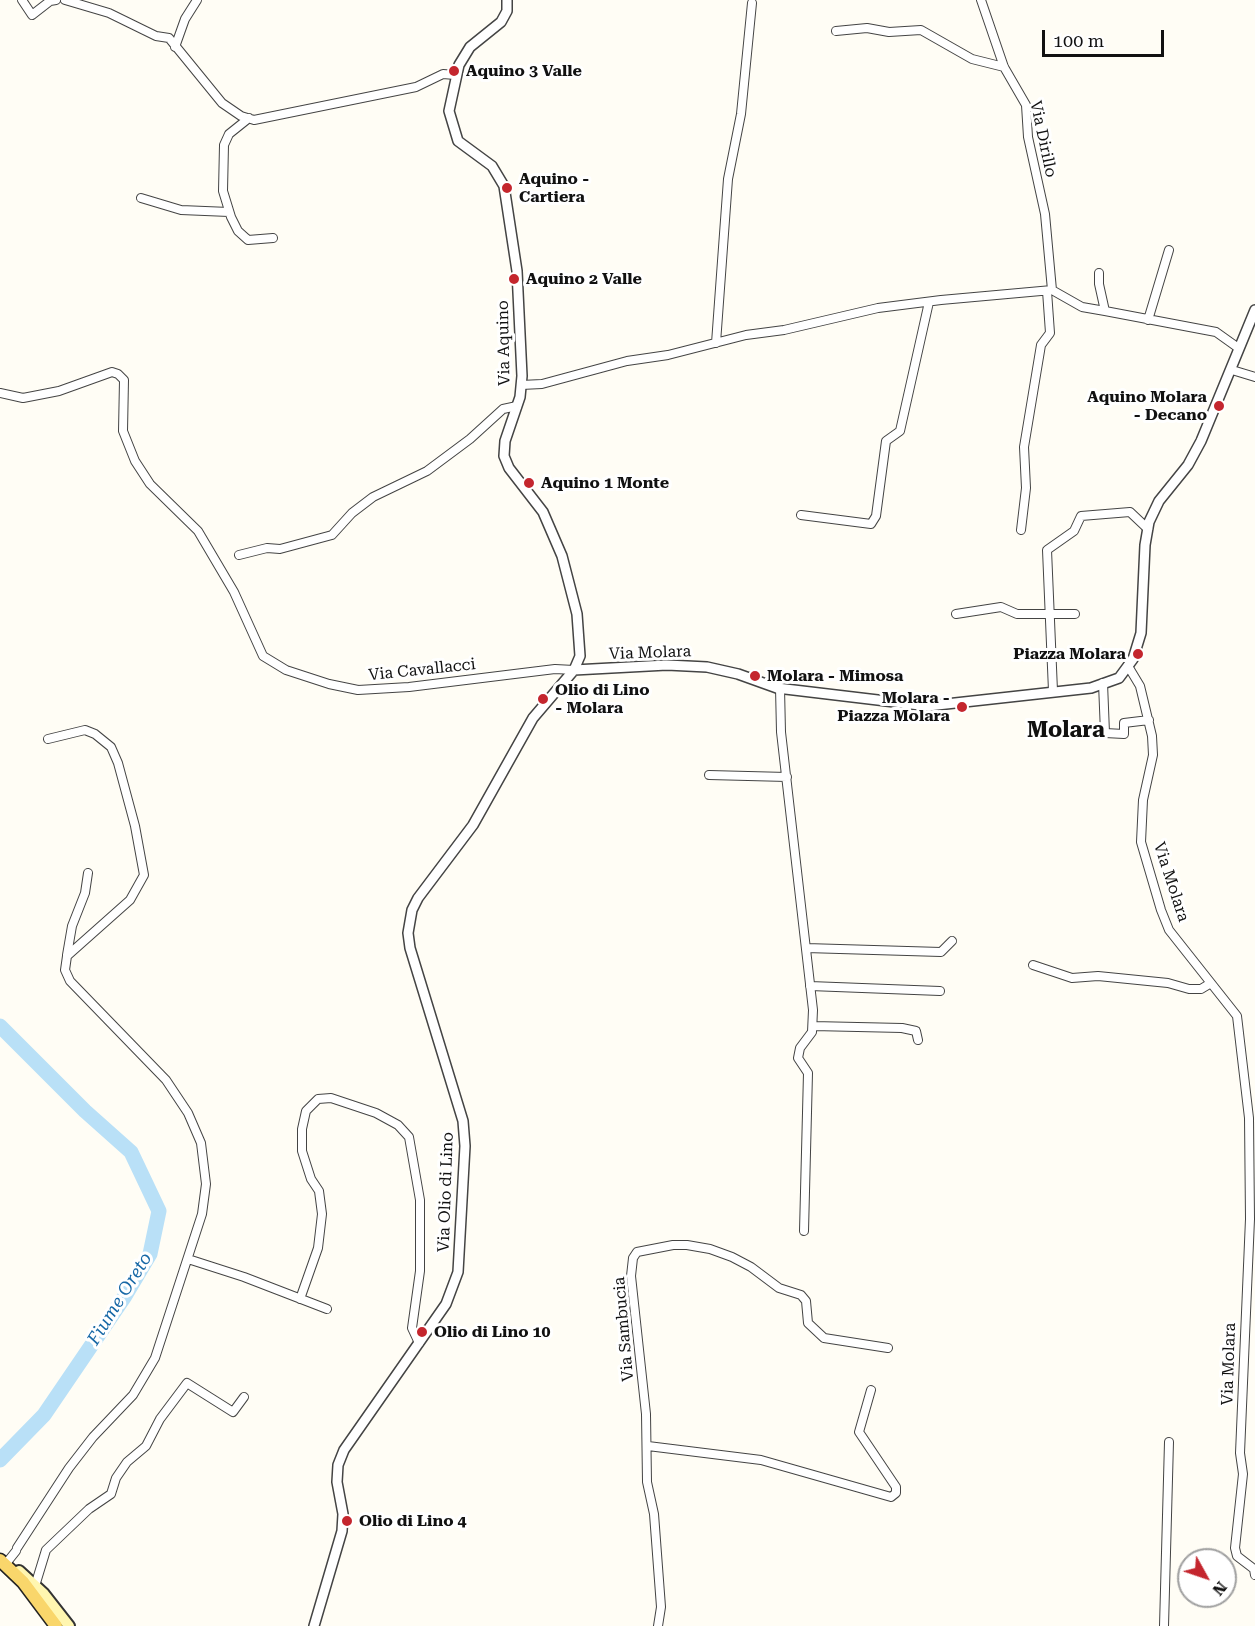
<!DOCTYPE html>
<html>
<head>
<meta charset="utf-8">
<style>
  body { margin:0 }
  #map { position:relative; width:1255px; height:1626px; overflow:hidden; background:#fffdf5; font-family:"Roboto Serif",serif }
  canvas { display:block }
  .north { position:absolute; left:1177px; top:1548px; width:60px; height:60px; box-sizing:border-box; background:#fff; border:2px solid #a0a0a0; border-radius:50%; rotate:130deg; font-size:16px; font-weight:700; line-height:24px; text-align:center; color:#111 }
  .north::after { content:''; display:block; margin:auto; width:21px; height:27px; background:#c4262e; clip-path:polygon(50% 0,100% 100%,50% 72%,0 100%) }
  .scale { position:absolute; left:1042px; top:30px; width:122px; height:27px; box-sizing:border-box; border:3px solid #111; border-top:0; padding-left:8px; font-size:18px; line-height:21px; white-space:nowrap; color:#111; -webkit-text-stroke:4px #fff; paint-order:stroke }
</style>
</head>
<body>
<div id="map">
<canvas width="1255" height="1626"></canvas>
<div class="north">N</div>
<div class="scale">100 m</div>
</div>
<script>
const g = document.querySelector('canvas').getContext('2d');
g.lineJoin = 'round';
const poly = rows => new Path2D(rows.map(r => 'M' + r).join(''));
function strokePath(path, color, width, dash) { g.strokeStyle = color; g.lineWidth = width; g.lineCap = dash ? 'butt' : 'round'; g.setLineDash(dash || []); g.stroke(path); }
function write(font, color, halo, rows, align = 'center') {
  g.font = font + ' "Roboto Serif",serif'; g.lineWidth = 6; g.setLineDash([]); g.textBaseline = 'middle'; g.strokeStyle = halo; g.fillStyle = color; for (const [text, x, y, turn = 0] of rows) {
    g.save(); g.translate(x, y); g.rotate((+turn || 0) * Math.PI / 180); g.textAlign = isNaN(turn) ? turn : align; if (halo) g.strokeText(text, 0, 0); g.fillText(text, 0, 0); g.restore();
  }
}
strokePath(poly([
  [0,1026,85,1111,131,1152,159,1211,150,1254,125,1296,44,1415,0,1460]
]), '#b9e0f7', 15);
const minor = poly([
  [22,0,32,15,50,1,56,0],
  [65,0,109,13,156,36,169,38,222,103,241,116,254,120,416,87,443,74,455,75],
  [981,0,1004,67,1026,105,1028,137,1045,214,1052,290],
  [836,31,867,28,889,32,921,30,972,59,1004,67],
  [175,47,185,19,197,0],
  [249,118,229,134,224,145,223,191,231,217,238,231,248,240,273,238],
  [141,198,181,210,229,212],
  [1099,273,1099,284,1105,311,1216,332,1237,347],
  [1148,320,1169,250],
  [716,343,728,179,741,114,752,3],
  [1232,370,1255,377],
  [521,385,542,384,627,361,668,355,746,335,784,330,878,308,941,300,1052,290,1082,307,1105,311],
  [0,393,23,398,59,391,112,372,118,374,124,380,123,431,135,461,150,484,198,531,234,592,263,656,286,670,329,684,358,690,409,687,555,669,574,670],
  [801,515,871,524,876,516,886,441,900,431,929,302],
  [1021,530,1026,488,1024,447,1041,345,1050,333,1047,291],
  [239,555,267,548,280,549,332,535,352,513,373,497,427,471,470,439,503,409,517,406],
  [956,614,1001,607,1017,614,1075,614],
  [1128,666,1140,686,1152,736,1153,755,1143,800,1141,842,1161,910,1169,930,1237,1016,1249,1118,1250,1219,1240,1453,1243,1474,1235,1548,1237,1556,1254,1569,1255,1575],
  [1103,683,1105,733,1124,734,1124,723,1149,720],
  [780,688,781,732,813,1010,812,1032,800,1048,798,1058,808,1073,804,1231],
  [1053,691,1047,550,1074,531,1081,516,1130,512,1148,529],
  [709,775,787,777],
  [806,948,941,952,952,941],
  [67,955,72,926,85,893,88,873],
  [1033,965,1072,978,1098,976,1168,983,1189,989,1201,989,1211,983],
  [810,986,940,991],
  [813,1026,902,1028,916,1031,918,1040],
  [188,1259,244,1277,327,1309],
  [300,1299,318,1248,322,1214,319,1191,311,1179,302,1151,302,1129,306,1111,318,1099,331,1098,376,1113,398,1125,409,1137,420,1200,420,1271,412,1328,419,1343],
  [648,1446,761,1460,891,1497,896,1493,896,1487,859,1432,871,1390],
  [17,1548,69,1468,93,1437,133,1395,155,1358,202,1214,206,1184,201,1143,188,1113,166,1080,70,981,65,970,67,956,130,900,144,875,135,826,118,763,111,747,95,734,85,730,48,739],
  [8,1561,16,1551],
  [35,1586,46,1550,89,1509,111,1494,116,1478,127,1462,146,1446,160,1419,187,1383,233,1412,244,1397],
  [658,1626,661,1607,654,1514,647,1482,646,1414,631,1276,633,1258,637,1252,673,1245,687,1245,710,1249,732,1257,751,1267,779,1288,801,1295,806,1301,808,1323,824,1338,888,1348],
  [1164,1626,1169,1442]
]);
const tertiary = poly([
  [574,670,667,665,707,667,738,674,777,688,928,706,1091,688,1119,678,1133,659,1141,633,1145,545,1149,522,1159,501,1188,465,1201,441,1255,310],
  [314,1626,342,1531,343,1514,337,1482,338,1465,344,1450,446,1304,458,1272,465,1146,463,1121,410,948,408,933,412,910,418,898,473,825,533,718,574,670,580,656,577,614,562,556,543,512,509,468,504,456,505,441,520,397,522,376,517,271,504,186,492,166,458,141,449,111,459,65,470,47,501,22,507,11,507,0]
]);
const secondary = poly([
  [19,1571,44,1594,69,1626]
]);
const primary = poly([
  [0,1560,23,1582,56,1626]
]);
strokePath(minor, '#444', 10);
strokePath(tertiary, '#444', 12);
strokePath(secondary, '#333', 14);
strokePath(primary, '#222', 15);
strokePath(minor, '#fff', 8);
strokePath(tertiary, '#fff', 9);
strokePath(secondary, '#fff6b0', 10);
strokePath(primary, '#f9d66b', 12);
for (const [x, y, r, color] of [
  [454,71,6,"#c4262e"],
  [507,188,6,"#c4262e"],
  [514,279,6,"#c4262e"],
  [1219,406,6,"#c4262e"],
  [529,483,6,"#c4262e"],
  [1138,654,6,"#c4262e"],
  [755,676,6,"#c4262e"],
  [543,699,6,"#c4262e"],
  [962,707,6,"#c4262e"],
  [422,1332,6,"#c4262e"],
  [347,1521,6,"#c4262e"]
]) { const dot = new Path2D(); dot.arc(x, y, r, 0, 2 * Math.PI); g.fillStyle = color; g.fill(dot); strokePath(dot, '#fff', 2); }
write('bold 16px', '#111', '#fff', [
  ["Aquino 3 Valle",466,71],
  ["Aquino -",519,179],
  ["Cartiera",519,197],
  ["Aquino 2 Valle",526,279],
  ["Aquino Molara",1207,397,"right"],
  ["- Decano",1207,415,"right"],
  ["Aquino 1 Monte",541,483],
  ["Piazza Molara",1126,654,"right"],
  ["Molara - Mimosa",767,676],
  ["Olio di Lino",555,690],
  ["- Molara",555,708],
  ["Molara -",950,698,"right"],
  ["Piazza Molara",950,716,"right"],
  ["Olio di Lino 10",434,1332],
  ["Olio di Lino 4",359,1521]
], 'left');
write('16px', '#111', '#fff', [
  ["Via Dirillo",1043,139,78],
  ["Via Aquino",504,343,-91],
  ["Via Molara",650,653,-2],
  ["Via Cavallacci",422,670,-6],
  ["Via Molara",1171,882,72],
  ["Via Olio di Lino",446,1192,-88],
  ["Via Sambucia",624,1329,-95],
  ["Via Molara",1229,1364,-88]
]);
write('italic 18px', '#1768a6', '#fff', [
  ["Fiume Oreto",120,1299,-58]
]);
write('bold 22px', '#111', '#fff', [
  ["Molara",1066,731]
]);
</script>
</body>
</html>
